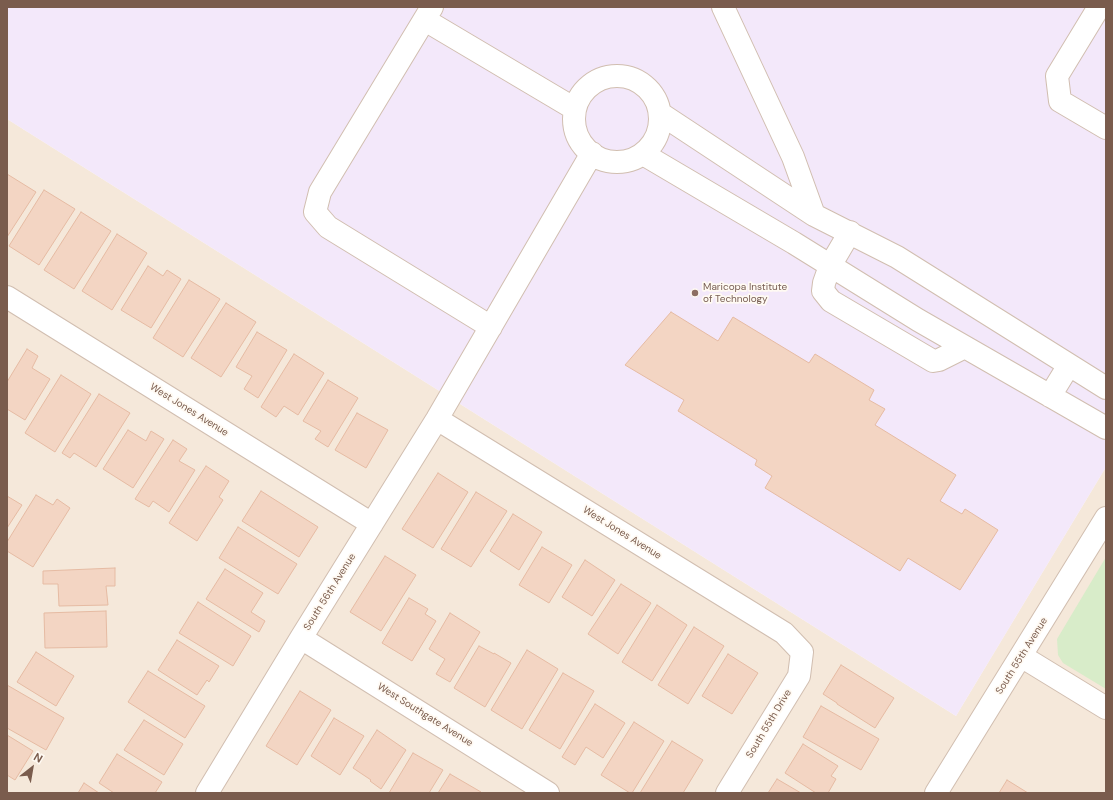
<!DOCTYPE html>
<html>
<head>
<meta charset="utf-8">
<style>
  body { margin:0 }
  #map { position:relative; width:1113px; height:800px; overflow:hidden; background:#fdf6ec; font-family:"DM Sans",sans-serif }
  canvas { display:block }
  .frame { position:absolute; inset:0; border:8px solid #7a5c4d; pointer-events:none }
  .north { position:absolute; left:12px; top:748px; width:40px; height:40px; -webkit-text-stroke:3px #fffaf3; paint-order:stroke; rotate:31deg; font-size:11px; font-weight:700; line-height:16px; text-align:center; color:#7a5c4d }
  .north::after { content:''; display:block; margin:auto; width:14px; height:18px; background:#7a5c4d; clip-path:polygon(50% 0,100% 100%,50% 72%,0 100%) }
</style>
</head>
<body>
<div id="map">
<canvas width="1113" height="800"></canvas>
<div class="frame"></div>
<div class="north">N</div>
</div>
<script>
const g = document.querySelector('canvas').getContext('2d');
g.lineJoin = 'round';
function fillPath(path, color) { g.fillStyle = color; g.fill(path, 'evenodd'); }
const poly = rows => new Path2D(rows.map(r => 'M' + r).join(''));
function strokePath(path, color, width, dash) { g.strokeStyle = color; g.lineWidth = width; g.lineCap = dash ? 'butt' : 'round'; g.setLineDash(dash || []); g.stroke(path); }
function write(font, color, halo, rows, align = 'center') {
  g.font = font + ' "DM Sans",sans-serif'; g.lineWidth = 3.5; g.setLineDash([]); g.textBaseline = 'middle'; g.strokeStyle = halo; g.fillStyle = color; for (const [text, x, y, turn = 0] of rows) {
    g.save(); g.translate(x, y); g.rotate((+turn || 0) * Math.PI / 180); g.textAlign = isNaN(turn) ? turn : align; if (halo) g.strokeText(text, 0, 0); g.fillText(text, 0, 0); g.restore();
  }
}
fillPath(poly([
  [7,119,956,716,1106,467,1106,793,7,793]
]), '#f5e8da');
fillPath(poly([
  [7,7,1106,7,1106,467,956,716,7,119]
]), '#f3e8fa');
fillPath(poly([
  [1106,557,1106,689,1063,663,1058,655,1057,639]
]), '#d8ecc9');
const building = poly([
  [7,174,36,192,7,237,7,174],
  [44,190,75,209,39,265,9,246,44,190],
  [81,212,111,231,74,289,44,270,81,212],
  [117,234,147,253,112,310,82,291,117,234],
  [148,266,163,276,167,270,181,279,151,328,121,310,148,266],
  [189,280,220,299,183,357,153,338,189,280],
  [226,303,256,322,221,377,191,358,226,303],
  [671,312,718,341,733,317,809,363,815,354,874,390,869,400,885,409,875,425,956,475,940,501,962,514,965,509,998,530,960,590,908,558,900,571,765,488,772,476,755,465,757,460,678,411,684,400,625,365,671,312],
  [257,332,287,350,258,398,244,389,252,376,236,367,257,332],
  [27,349,38,356,32,368,50,379,25,420,7,409,7,382,27,349],
  [294,354,324,373,298,415,284,406,276,417,261,407,294,354],
  [61,375,91,394,55,452,25,433,61,375],
  [328,380,358,398,328,447,315,439,321,431,303,421,328,380],
  [99,394,130,413,96,467,74,453,70,458,62,453,99,394],
  [357,413,388,430,366,468,335,450,357,413],
  [128,430,146,441,151,431,164,439,133,488,103,469,128,430],
  [173,440,187,449,179,461,195,470,169,512,153,501,149,507,135,499,173,440],
  [206,466,229,481,219,497,223,500,197,541,169,523,206,466],
  [438,473,468,492,433,548,402,529,438,473],
  [261,491,318,527,299,557,242,521,261,491],
  [476,492,507,511,471,567,441,549,476,492],
  [36,495,53,505,57,499,70,508,33,567,7,551,7,542,36,495],
  [7,496,22,505,7,528,7,496],
  [513,514,542,532,519,570,490,551,513,514],
  [238,527,297,564,278,594,219,558,238,527],
  [542,547,572,565,549,603,519,585,542,547],
  [385,556,416,575,381,631,350,612,385,556],
  [585,560,615,580,592,616,562,597,585,560],
  [115,568,115,586,106,586,108,605,59,606,58,584,43,584,43,571,115,568],
  [225,569,263,593,251,612,265,621,259,632,206,599,225,569],
  [621,584,651,603,618,654,588,634,621,584],
  [409,598,428,609,425,614,436,621,412,661,382,643,409,598],
  [198,602,251,636,233,666,179,633,198,602],
  [657,605,687,625,652,681,622,662,657,605],
  [106,611,107,647,45,648,44,613,106,611],
  [450,613,480,632,450,682,436,674,445,659,429,649,450,613],
  [694,627,724,646,688,704,658,685,694,627],
  [177,640,219,666,209,682,207,680,197,695,158,670,177,640],
  [479,646,494,654,494,653,511,663,485,707,454,688,479,646],
  [527,650,558,669,522,729,491,710,527,650],
  [36,652,74,676,56,706,17,682,36,652],
  [728,654,758,673,732,714,702,696,728,654],
  [841,665,894,698,875,728,837,704,837,703,823,694,841,665],
  [148,671,205,706,185,738,128,702,148,671],
  [563,673,594,691,560,749,529,730,563,673],
  [7,685,64,718,46,750,7,728,7,685],
  [300,691,331,710,297,765,266,746,300,691],
  [595,704,625,723,603,758,586,747,575,765,562,757,595,704],
  [821,706,879,739,861,770,803,737,821,706],
  [334,718,364,736,340,775,311,756,334,718],
  [144,720,183,744,164,775,124,750,144,720],
  [634,722,664,741,632,793,630,793,601,775,634,722],
  [377,730,406,750,381,789,370,781,371,780,353,768,377,730],
  [7,735,33,751,15,780,7,775,7,735],
  [672,741,703,760,683,793,640,793,672,741],
  [803,744,838,766,831,776,836,779,828,793,816,793,785,773,803,744],
  [413,753,443,770,429,793,389,793,413,753],
  [117,754,162,782,155,793,114,793,99,783,117,754],
  [450,774,481,792,480,793,438,793,450,774],
  [777,779,801,793,768,793,777,779],
  [1007,780,1028,793,999,793,1007,780],
  [84,783,99,793,78,793,84,783]
]);
fillPath(building, '#f3d5c3');
strokePath(building, '#e6bba3', 1);
const minor = poly([
  [432,7,320,192,315,212,328,227,491,327],
  [723,7,793,157,814,215],
  [1099,7,1057,76,1060,101,1106,128],
  [425,20,575,109],
  '574 119a43 43 0 1 1 86 0a43 43 0 1 1-86 0Z',
  [661,114,814,215,897,257,1106,388],
  [643,154,794,243,918,320,1106,428],
  [850,232,830,266,824,283,823,291,831,301,933,361,939,360,965,347],
  [7,297,372,524],
  [1050,396,1069,365],
  [437,419,784,633,802,652,799,676,727,793],
  [301,638,548,793],
  [1021,656,1106,708],
  [207,793,301,638,437,419,592,153],
  [936,793,1106,518]
]);
strokePath(minor, '#d1beb0', 24);
strokePath(minor, '#fff', 22);
for (const [x, y, r, color] of [
  [695,293,4,"#8d6e63"]
]) { const dot = new Path2D(); dot.arc(x, y, r, 0, 2 * Math.PI); g.fillStyle = color; g.fill(dot); strokePath(dot, '#fffaf3', 1.5); }
write('10px', '#785e54', '#fffaf3', [
  ["Maricopa Institute",703,287],
  ["of Technology",703,299]
], 'left');
write('10px', '#7a5c4d', '#fffaf3', [
  ["West Jones Avenue",189,410,32],
  ["West Jones Avenue",622,533,32],
  ["South 56th Avenue",330,592,-58],
  ["South 55th Avenue",1022,656,-58],
  ["West Southgate Avenue",425,715,32],
  ["South 55th Drive",769,724,-59]
]);
</script>
</body>
</html>
